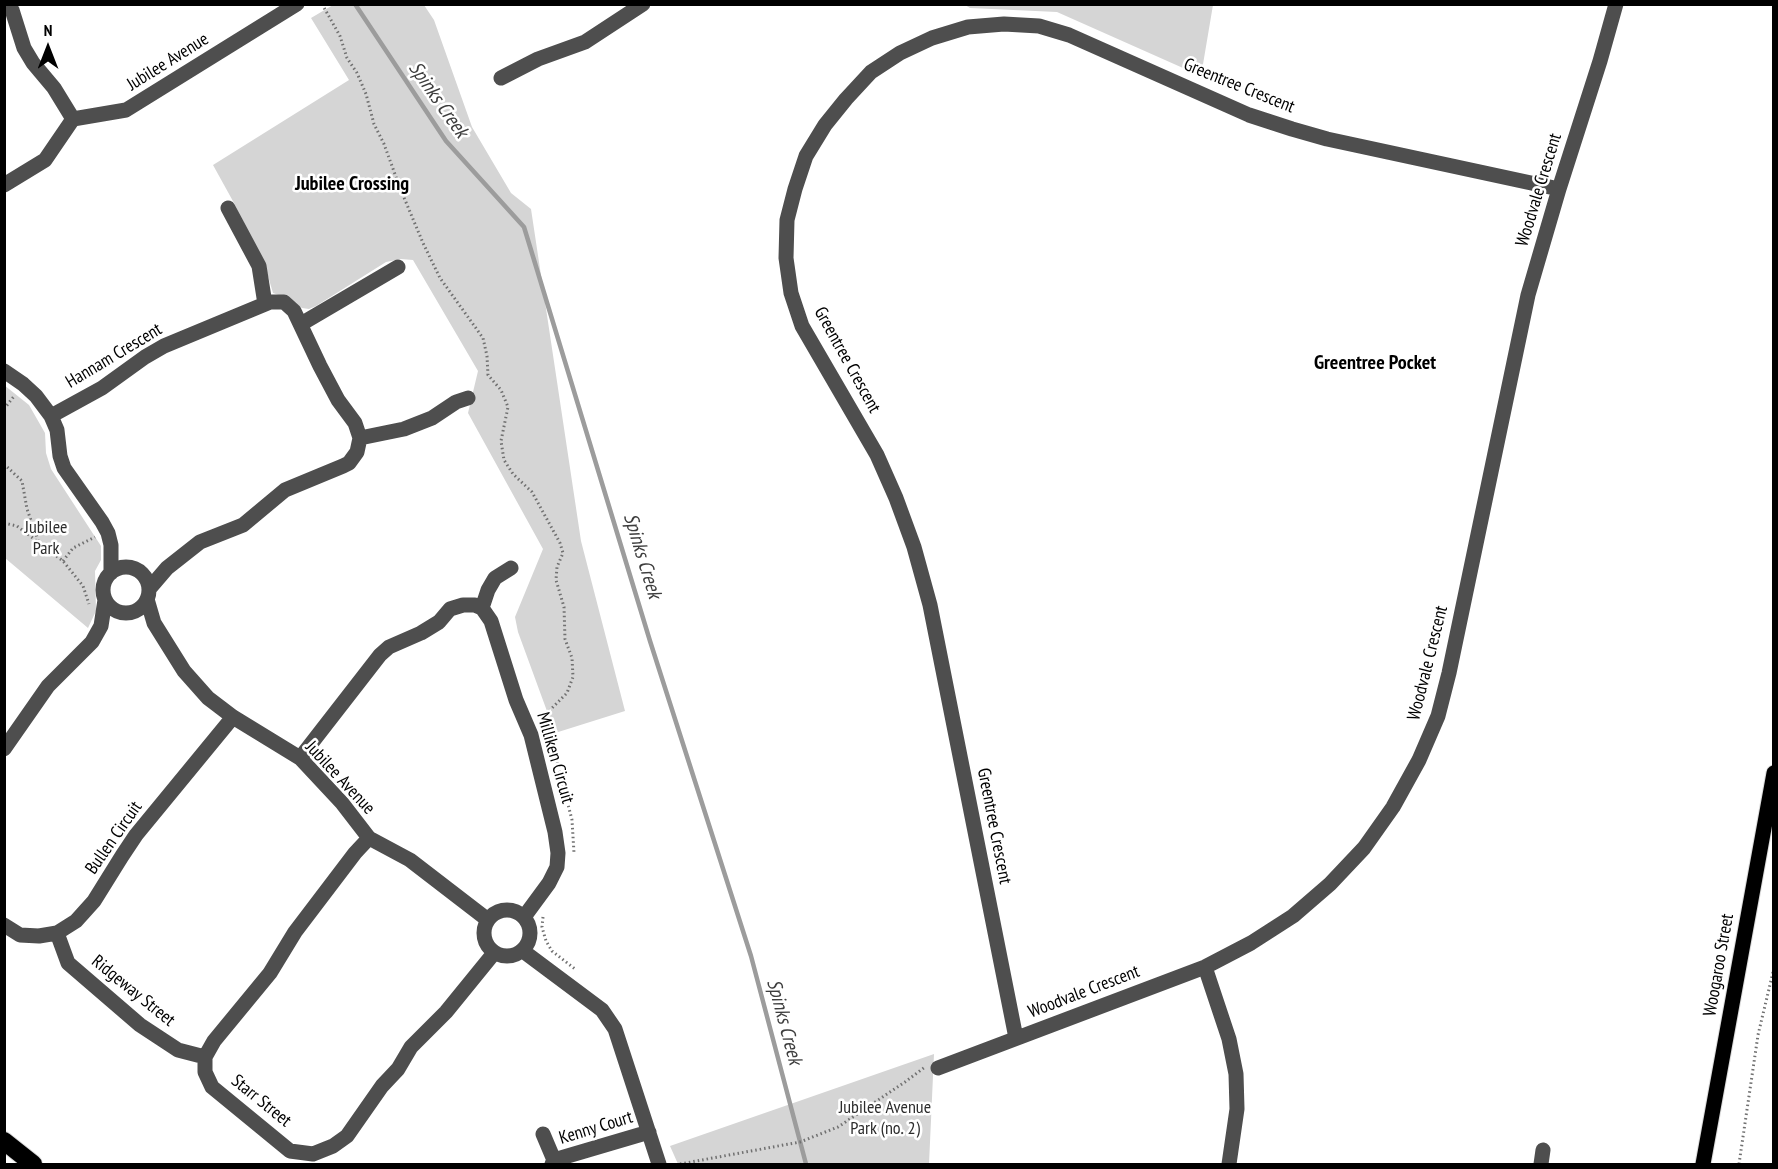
<!DOCTYPE html>
<html>
<head>
<meta charset="utf-8">
<style>
  body { margin:0 }
  #map { position:relative; width:1778px; height:1169px; overflow:hidden; background:#fff; font-family:"PT Sans Narrow",sans-serif }
  canvas { display:block }
  .frame { position:absolute; inset:0; border:6px solid #000; pointer-events:none }
  .north { position:absolute; left:18px; top:18px; width:60px; height:60px; -webkit-text-stroke:4px #fff; paint-order:stroke; rotate:0deg; font-size:16px; font-weight:700; line-height:24px; text-align:center; color:#000 }
  .north::after { content:''; display:block; margin:auto; width:21px; height:27px; background:#000; clip-path:polygon(50% 0,100% 100%,50% 72%,0 100%) }
</style>
</head>
<body>
<div id="map">
<canvas width="1778" height="1169"></canvas>
<div class="frame"></div>
<div class="north">N</div>
</div>
<script>
const g = document.querySelector('canvas').getContext('2d');
g.lineJoin = 'round';
function fillPath(path, color) { g.fillStyle = color; g.fill(path, 'evenodd'); }
const poly = rows => new Path2D(rows.map(r => 'M' + r).join(''));
function strokePath(path, color, width, dash) { g.strokeStyle = color; g.lineWidth = width; g.lineCap = dash ? 'butt' : 'round'; g.setLineDash(dash || []); g.stroke(path); }
function write(font, color, halo, rows, align = 'center') {
  g.font = font + ' "PT Sans Narrow",sans-serif'; g.lineWidth = 5; g.setLineDash([]); g.textBaseline = 'middle'; g.strokeStyle = halo; g.fillStyle = color; for (const [text, x, y, turn = 0] of rows) {
    g.save(); g.translate(x, y); g.rotate((+turn || 0) * Math.PI / 180); g.textAlign = isNaN(turn) ? turn : align; if (halo) g.strokeText(text, 0, 0); g.fillText(text, 0, 0); g.restore();
  }
}
fillPath(poly([
  [333,5,424,5,434,20,472,127,511,193,531,209,581,541,625,711,555,733,518,632,515,617,543,549,468,413,478,371,413,260,401,259,386,262,316,306,309,309,302,308,290,299,273,293,265,266,234,203,213,165,349,80,311,18],
  [965,5,1213,5,1201,76,1057,12,970,8],
  [4,385,29,405,45,433,46,453,51,469,101,546,101,560,95,571,96,611,88,628,5,558],
  [934,1054,929,1164,678,1164,670,1146]
]), '#d5d5d5');
strokePath(poly([
  [355,4,446,141,524,227,650,641,751,956,806,1164]
]), '#9c9c9c', 4.5);
const major = poly([
  [1703,1164,1774,773]
]);
const highway = poly([
  [4,1141,33,1164]
]);
strokePath(major, '#dbdbdb', 17);
strokePath(highway, '#dbdbdb', 20);
strokePath(poly([
  [322,4,340,36,347,58,357,73,366,94,374,124,384,144,400,188,423,243,440,278,483,338,487,356,488,375,501,390,508,407,501,441,504,460,513,474,532,492,560,543,563,553,557,567,556,580,564,607,565,639,572,658,573,677,567,693,550,710,547,723,572,820,574,853],
  [4,409,15,395],
  [4,464,22,481,27,509,38,540],
  [4,523,17,526,63,561,83,586,89,604],
  [63,561,73,548,95,537],
  [543,917,542,927,546,941,552,951,575,969],
  [680,1164,800,1142,838,1127,905,1082,925,1067],
  [1739,1164,1758,1035,1774,968]
]), '#707070', 3, [1.5, 3]);
strokePath(poly([
  [6,4,12,10,24,48,33,63,54,88,73,119],
  [501,78,538,59,585,42,643,4],
  [4,185,45,160,73,119,126,110,297,4],
  [228,208,259,266,265,304],
  [301,324,398,267],
  [4,371,23,384,36,396,51,416,57,430,60,456,64,468,102,522,108,533,111,545,111,573],
  [51,416,102,388,145,357,164,346,270,302,284,302,294,311,320,366,338,400,355,423,360,438,357,452,349,463,343,466,285,490,243,525,200,542,167,568,149,589],
  [360,438,404,429,432,418,456,402,468,398],
  '103 590a23 23 0 1 1 46 0a23 23 0 1 1-46 0Z',
  [147,599,154,623,184,671,208,698,233,717,300,758,342,803,369,838,410,860,488,920],
  [482,608,488,590,495,578,511,568],
  [4,749,48,686,92,642,101,626,105,600],
  [300,758,380,655,389,647,421,633,439,622,450,609,463,605,475,605,482,608,491,621,516,700,531,735,555,832,558,853,557,867,549,883,524,917],
  [369,838,355,853,295,932,270,973,214,1041,205,1057,205,1072,212,1087,290,1151,313,1154,333,1146,347,1136,382,1086,398,1069,411,1047,446,1012,494,953],
  '484 933a23 23 0 1 1 46 0a23 23 0 1 1-46 0Z',
  [4,925,20,935,39,936,57,933,76,921,94,901,122,856,136,835,233,717],
  [57,933,68,963,140,1025,178,1050,205,1057],
  [523,951,602,1010,615,1029,659,1164],
  [1205,967,1229,1039,1236,1074,1237,1109,1229,1164],
  [1016,1038,930,605,914,547,896,498,877,455,802,326,791,293,786,258,787,220,795,189,806,156,825,125,846,99,871,72,900,53,932,38,968,27,1004,24,1039,26,1069,35,1249,115,1292,129,1327,139,1559,189],
  [938,1068,1205,967,1251,943,1293,916,1330,884,1364,848,1393,807,1419,760,1438,716,1449,673,1528,295,1559,189,1600,61,1616,4],
  [543,1134,554,1160,552,1164],
  [554,1160,649,1132],
  [1541,1164,1543,1150]
]), '#4e4e4e', 15);
strokePath(major, '#000', 15);
strokePath(highway, '#000', 18);
write('18px', '#000', '#fff', [
  ["Jubilee Avenue",168,62,-32],
  ["Greentree Crescent",1239,86,22],
  ["Woodvale Crescent",1539,190,-73],
  ["Hannam Crescent",114,356,-31],
  ["Greentree Crescent",847,360,61],
  ["Woodvale Crescent",1428,663,-76],
  ["Milliken Circuit",555,758,74],
  ["Jubilee Avenue",340,778,47],
  ["Greentree Crescent",994,826,79],
  ["Bullen Circuit",114,838,-55],
  ["Woogaroo Street",1719,965,-80],
  ["Ridgeway Street",133,991,39],
  ["Woodvale Crescent",1084,992,-21],
  ["Starr Street",261,1101,39],
  ["Kenny Court",596,1128,-17]
]);
write('18px', '#2c2c2c', '#fff', [
  ["Jubilee",46,528],
  ["Park",46,549],
  ["Jubilee Avenue",885,1108],
  ["Park (no. 2)",885,1129]
]);
write('italic 20px', '#3d3d3d', '#fff', [
  ["Spinks Creek",438,100,55],
  ["Spinks Creek",642,556,73],
  ["Spinks Creek",784,1022,75]
]);
write('bold 20px', '#000', '#fff', [
  ["Jubilee Crossing",352,184],
  ["Greentree Pocket",1375,363]
]);
</script>
</body>
</html>
